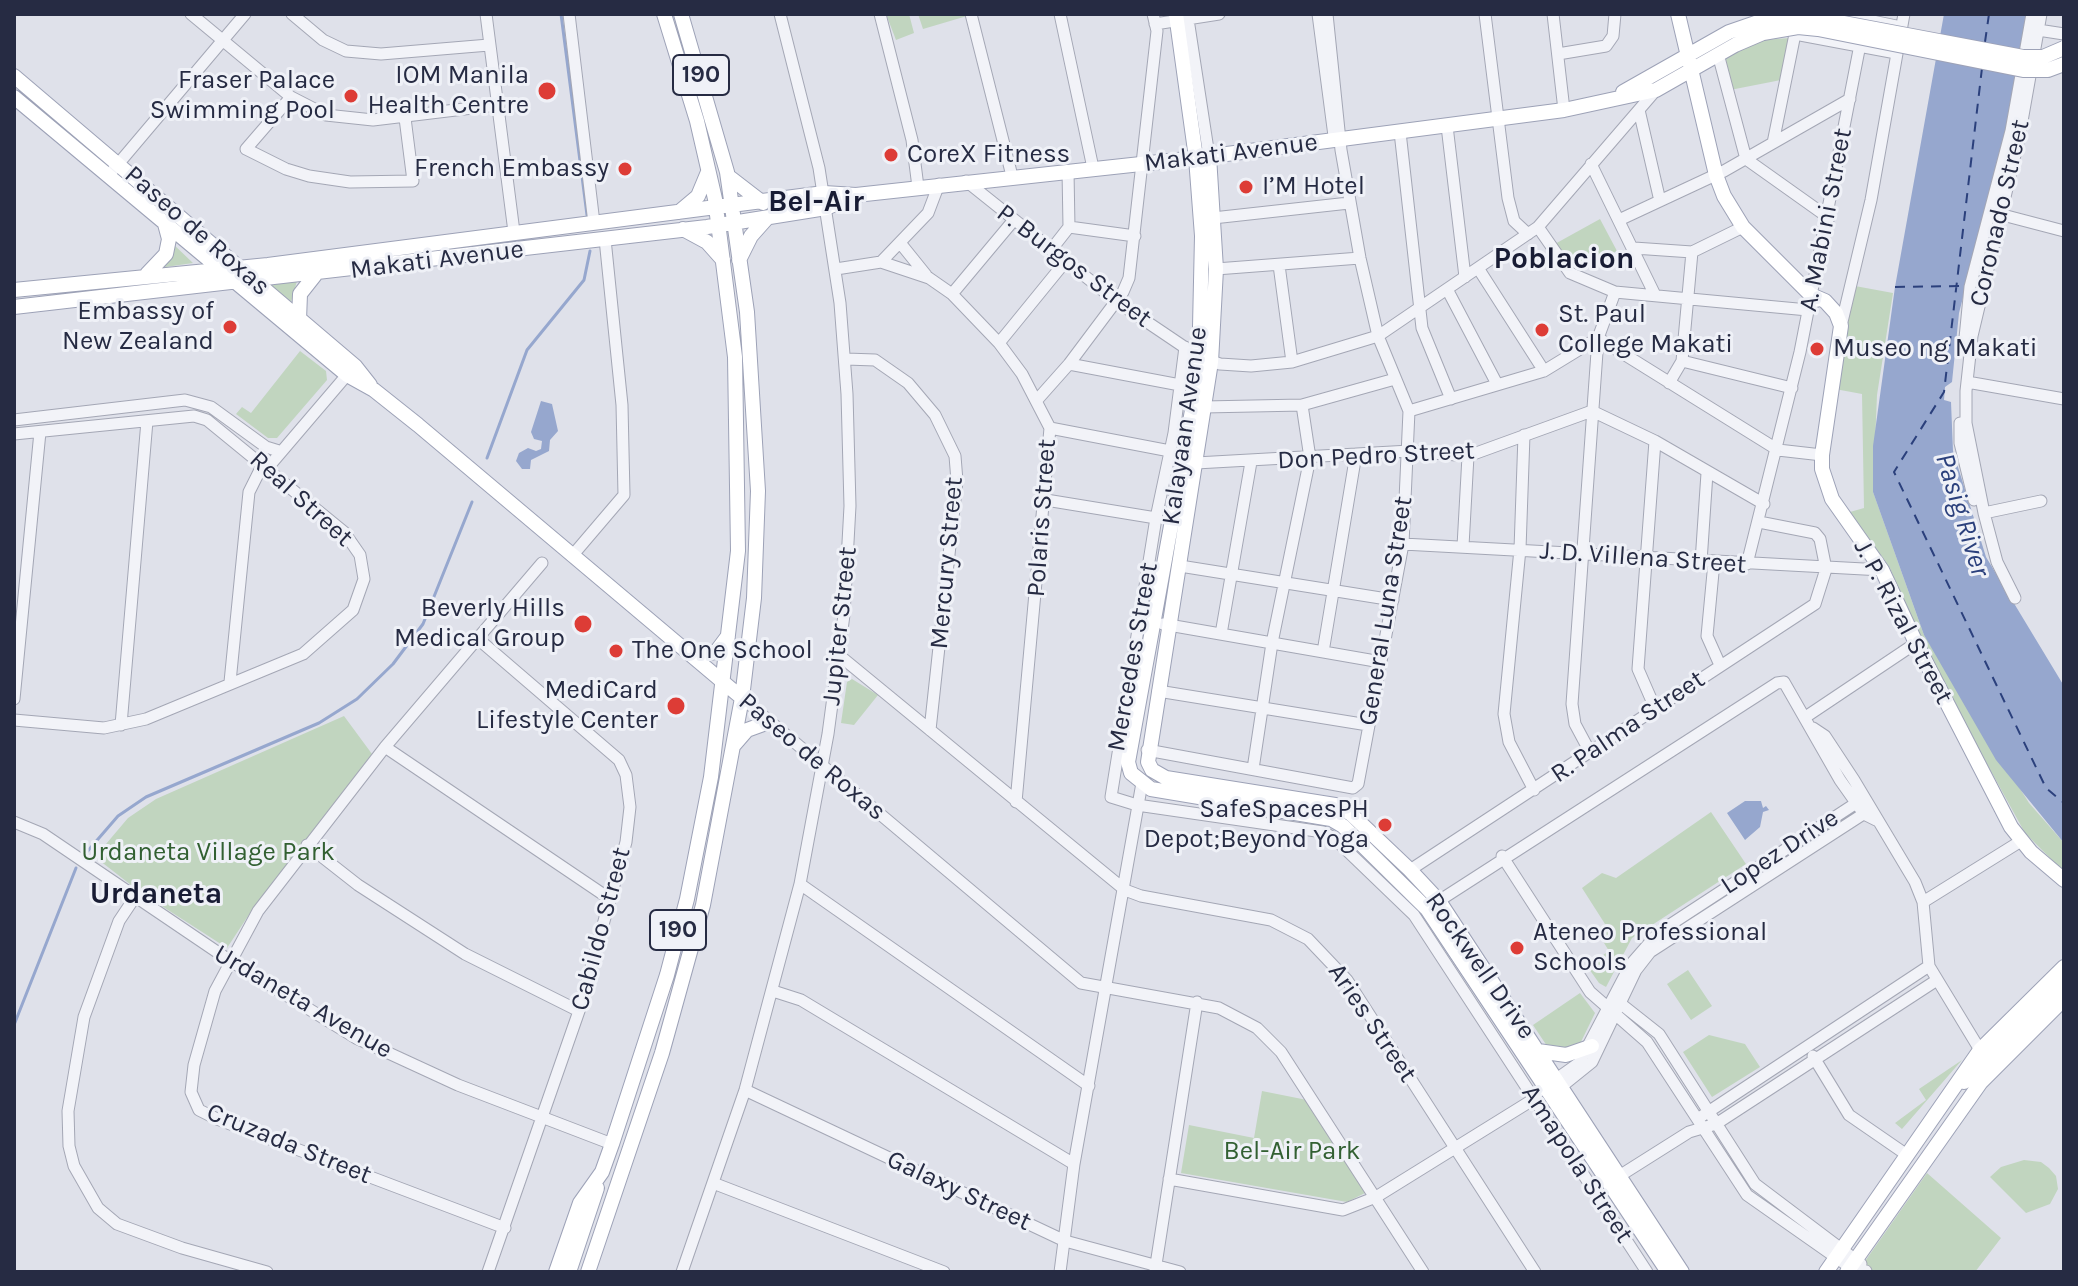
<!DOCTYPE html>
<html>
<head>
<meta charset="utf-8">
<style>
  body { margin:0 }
  #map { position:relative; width:2078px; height:1286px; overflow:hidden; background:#dfe1ea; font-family:Karla,sans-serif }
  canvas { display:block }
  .frame { position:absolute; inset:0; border:16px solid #262b43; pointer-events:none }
</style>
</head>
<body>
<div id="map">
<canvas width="2078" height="1286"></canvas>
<div class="frame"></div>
</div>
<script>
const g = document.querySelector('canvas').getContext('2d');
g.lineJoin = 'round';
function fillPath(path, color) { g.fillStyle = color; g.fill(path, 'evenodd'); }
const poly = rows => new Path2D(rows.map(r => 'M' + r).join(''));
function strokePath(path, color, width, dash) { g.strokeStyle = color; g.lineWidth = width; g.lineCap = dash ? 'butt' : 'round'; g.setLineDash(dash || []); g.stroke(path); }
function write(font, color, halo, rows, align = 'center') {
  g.font = font + ' Karla,sans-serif'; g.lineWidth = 6; g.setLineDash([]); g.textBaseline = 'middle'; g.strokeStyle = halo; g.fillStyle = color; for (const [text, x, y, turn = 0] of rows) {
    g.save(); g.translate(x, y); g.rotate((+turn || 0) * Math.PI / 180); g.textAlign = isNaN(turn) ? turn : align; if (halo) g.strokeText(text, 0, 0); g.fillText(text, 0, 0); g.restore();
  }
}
fillPath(poly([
  [886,14,909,14,914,33,896,40],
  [918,14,966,14,967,16,923,29],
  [1790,38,1781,80,1730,90,1721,54,1762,40],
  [1600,219,1617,251,1580,272,1570,267,1553,245],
  [171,242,193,263,159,268],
  [297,281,290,306,267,285],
  [1855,286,1893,293,1877,395,1873,492,1924,635,2029,803,2064,843,2064,872,2025,833,1920,642,1890,568,1850,512,1864,508,1862,394,1835,389],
  [300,351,326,371,327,380,277,438,268,438,236,414,242,407,251,413],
  [852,679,878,695,854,725,841,723,847,682],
  [344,716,372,754,254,907,227,948,140,892,95,857,128,818,156,799],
  [1711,812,1746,864,1632,938,1606,987,1599,983,1587,966,1609,951,1596,930,1605,924,1582,888,1602,873,1616,878],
  [1688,970,1712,1006,1691,1020,1667,984],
  [1580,993,1595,1013,1578,1048,1555,1058,1533,1025],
  [1709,1035,1745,1044,1760,1067,1712,1097,1683,1052],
  [1962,1060,1902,1129,1895,1123,1926,1100,1919,1089],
  [1262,1091,1307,1100,1367,1192,1347,1202,1181,1173,1189,1125,1254,1138],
  [2024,1160,2041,1162,2049,1168,2056,1176,2058,1189,2050,1204,2026,1213,1990,1177,2001,1167],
  [1927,1173,2001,1238,1975,1272,1875,1272,1863,1264]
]), '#c1d5bf');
fillPath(poly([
  [1944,14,2028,14,2006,129,1959,313,1952,382,1945,387,1944,400,1951,402,1953,451,1986,557,2064,686,2064,843,1996,760,1924,635,1873,492,1873,446,1895,287],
  [541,401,552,404,558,431,550,440,549,451,531,460,530,469,522,469,516,461,519,453,528,448,536,451,541,449,542,441,534,439,531,432],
  [1745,801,1761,801,1763,808,1766,806,1769,810,1763,812,1760,827,1745,840,1727,813]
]), '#96a7ce');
strokePath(poly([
  [561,14,587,215],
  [487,458,527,350,584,280,590,251],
  [86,853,118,816,146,797,319,723,357,699,393,664,423,624,472,502],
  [14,1025,76,868]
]), '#96a7ce', 3);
strokePath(poly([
  [1985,42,1989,14],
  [1982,68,1944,392,1894,472,2046,788,2064,803],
  [1895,287,1964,286]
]), '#2b407c', 2, [10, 8]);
const minor = poly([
  [191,14,291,97,326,115,373,120,497,105],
  [292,14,323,40,346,51,381,54,489,45],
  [486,14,514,232],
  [569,14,594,223],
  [880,14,912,140,918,187],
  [971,14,1012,176],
  [1060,14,1093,168],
  [1318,14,1334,136],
  [1485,14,1508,198,1514,221,1528,234],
  [1553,14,1564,110],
  [1839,14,1901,27],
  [1188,19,1209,156],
  [1155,24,1219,14],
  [2038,30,2064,34],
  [1558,54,1606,46,1613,36,1615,14],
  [1718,54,1746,159,1829,218],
  [291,97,246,149,286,169,309,176,350,182,413,181,405,118],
  [1639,110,1660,201],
  [1447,126,1465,277],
  [1400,132,1422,328,1451,399],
  [1773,143,1795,34,1896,53],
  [1591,164,1655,295],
  [108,176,245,14],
  [966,181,1116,301,1199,357,1220,364,1251,366,1292,362,1378,336,1538,227,1656,90],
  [1999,214,2064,231],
  [1213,218,1349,203],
  [1619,220,1724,171,1850,99],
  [1069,227,1135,236],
  [1538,227,1570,273,1615,292,1808,310],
  [901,244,926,275],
  [1634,248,1692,252,1743,227],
  [1051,250,1069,227,1068,171],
  [881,262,928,213,939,184],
  [1279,265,1292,362],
  [1478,268,1544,371],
  [836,269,881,262,929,278,952,294,999,343,1022,374,1050,428,1016,802],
  [1216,269,1360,258],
  [1447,289,1497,384],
  [952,294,1013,221],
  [1841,326,1871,200,1904,14],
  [1598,338,1778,450,1822,455],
  [1965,338,1970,287,2011,131,2032,14],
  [999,343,1065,262],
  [1185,347,1174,433,1156,518,1111,797,1137,805,1323,832,1334,838,1414,915,1647,1272],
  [846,359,875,360,908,383,935,415,955,456,957,481,930,730],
  [1682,361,1792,388],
  [1069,364,1180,385],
  [1967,382,2064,399],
  [1669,383,1682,361,1692,252],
  [1037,400,1069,364,1123,292,1129,278,1157,31,1153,14],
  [1204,407,1302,405,1395,379],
  [1409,411,1544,371,1598,338],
  [14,420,185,400,211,407,266,447,279,451],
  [1960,423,1960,443,1974,500],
  [1050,428,1170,451],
  [14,434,194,416,207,420,344,532,360,555,364,579,353,610,303,654,146,719,104,728,14,720],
  [1524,435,1520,549,1504,714,1509,742,1534,790],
  [1196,463,1410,451,1468,456,1592,411,1655,441,1764,504],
  [265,471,352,369],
  [1046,500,1156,518],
  [1984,513,2041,501],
  [1403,544,1882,570],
  [1463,546,1468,456],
  [572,556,624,495,622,405,605,239],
  [1701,562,1707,473],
  [1714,562,1707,636,1720,665],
  [1747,564,1800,352,1866,14],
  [1180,566,1393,600],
  [2015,598,1997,562,1984,513,1966,423,1966,391,1972,336,2019,138,2041,14],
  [1163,624,1381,662],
  [1221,634,1251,462],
  [477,638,619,760,626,775,630,807,626,842,579,1011,488,1272],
  [1323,652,1356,454],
  [840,656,1125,890,1141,896,1271,920,1308,939,1347,980,1535,1272],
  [230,682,249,492,265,460],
  [1158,691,1368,725],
  [742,698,1081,983,1219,1008,1257,1028,1281,1052,1423,1272],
  [14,699,40,432],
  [1655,708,1638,669,1655,441],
  [1807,716,1916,643],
  [121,725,147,421],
  [1813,728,1825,736,1854,780,1915,882,1923,902,1929,966,1980,1050],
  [385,747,610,899],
  [1147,750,1353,788,1358,784,1403,544,1409,411,1378,336,1360,258,1341,150,1327,14],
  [1590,752,1575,724,1572,704,1598,338,1615,292],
  [1253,769,1272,643,1310,458,1302,405],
  [14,822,43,834,229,960,356,1038,458,1085,612,1144],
  [307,845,358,885,465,954,579,1011],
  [1502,856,1590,992,1647,1042,1747,1195,1851,1268,1866,1271],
  [1410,870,1815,604,1826,569,1820,539,1815,533,1759,522],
  [800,884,1089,1086],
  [135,897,119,921,84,1017,68,1111,69,1146,74,1166,98,1208,117,1224,182,1248,267,1272],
  [1923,902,2021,841],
  [1434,904,1777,683,1784,682,1840,780,1864,814,1876,820],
  [773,991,801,1000,1074,1164],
  [1616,1000,1659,1034,1755,1184,1861,1264],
  [1813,1056,1849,1115,1907,1155],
  [745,1090,1065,1241,1180,1272],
  [1556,1091,1592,1062,1636,970,1650,952,1868,811],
  [1702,1116,1929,966],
  [1169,1179,1343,1210,1376,1197,1534,1099,1538,1092,1579,1063,1631,964,1659,932,1864,798],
  [1613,1180,1689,1132,1716,1124,1937,980],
  [713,1183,944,1272],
  [505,1228,217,1119,199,1110,191,1092,194,1065,215,991,258,911,385,747,542,563],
  [1155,1271,1197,1002],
  [682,1272,745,1090,800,884,828,734,844,615,850,506,847,394,840,303,819,168,780,14],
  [1060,1272,1074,1164,1142,783]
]);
const major = poly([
  [1176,14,1196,158,1202,236,1199,372,1128,762,1131,773,1151,789,1331,819,1343,826,1427,909,1668,1272],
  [1678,14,1716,175,1724,196,1743,227,1816,300],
  [14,76,355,366,370,385],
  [1623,92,1729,32,1758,22],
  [14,97,347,375,374,390,418,425,742,698],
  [1209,156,1216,269,1211,362,1148,762,1152,770,1166,778,1335,805,1351,814,1410,870,1439,901,1682,1272],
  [728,176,763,203],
  [679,212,698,196,708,172],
  [683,229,707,242,723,260],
  [739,260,751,236,767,218],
  [147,274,166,254,169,239,165,224],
  [14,290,268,265,824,193,856,195,1196,158,1564,110,1656,90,1735,45,1763,33],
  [1811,295,1825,301,1836,313,1841,326,1822,455,1822,469,1832,499,1882,570,1916,643,2011,827,2031,852,2064,880],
  [14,307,707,227,826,208,856,195],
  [299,320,300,294,315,275],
  [694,656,716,652,728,636],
  [734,745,747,730,769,722],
  [1538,1051,1566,1055,1592,1046],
  [1964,1082,2064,982],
  [556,1272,580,1203,602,1172,612,1144,667,975,687,899,711,777,738,551,735,357,715,199,697,121,664,14],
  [569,1272,597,1188],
  [588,1272,662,1053,703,905,742,698,754,598,758,491,747,312,727,172,681,14],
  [1826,1272,1980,1050,2064,967],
  [1847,1272,1981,1082,2064,999]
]);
strokePath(minor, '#a4a7b5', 13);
strokePath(major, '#9da2b7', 16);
strokePath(minor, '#f2f3f8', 11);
strokePath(major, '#fff', 14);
const majorBridge = poly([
  [1758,22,1795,16,1817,18,2023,57,2043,57,2064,48],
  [1763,33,1798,27,1818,29,2023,70,2048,70,2064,64]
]);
strokePath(majorBridge, '#9da2b7', 16, []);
strokePath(majorBridge, '#fff', 14);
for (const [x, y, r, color] of [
  [547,91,10,"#dd3c36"],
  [351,96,8,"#dd3c36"],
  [891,155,8,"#dd3c36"],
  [625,169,8,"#dd3c36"],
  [1246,187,8,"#dd3c36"],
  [230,327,8,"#dd3c36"],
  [1542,330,8,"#dd3c36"],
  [1817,349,8,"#dd3c36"],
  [583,624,10,"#dd3c36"],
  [616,651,8,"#dd3c36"],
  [676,706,10,"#dd3c36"],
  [1385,825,8,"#dd3c36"],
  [1517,948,8,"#dd3c36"]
]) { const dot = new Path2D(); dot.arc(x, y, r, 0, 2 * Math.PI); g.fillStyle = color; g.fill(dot); strokePath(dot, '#eff1f7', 3); }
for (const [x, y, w] of [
  [701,75,56],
  [678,930,56]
]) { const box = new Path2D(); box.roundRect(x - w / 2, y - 20, w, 40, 6); g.fillStyle = '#eff1f7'; g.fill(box); strokePath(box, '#262b43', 2); }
write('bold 24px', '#262b43', null, [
  ["190",701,75],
  ["190",678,930]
]);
write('26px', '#262b43', '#eff1f7', [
  ["IOM Manila",529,76],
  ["Health Centre",529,106],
  ["Fraser Palace",335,81],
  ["Swimming Pool",335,111],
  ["CoreX Fitness",907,155,"left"],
  ["French Embassy",609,169],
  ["I’M Hotel",1262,187,"left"],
  ["Embassy of",214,312],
  ["New Zealand",214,342],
  ["St. Paul",1558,315,"left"],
  ["College Makati",1558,345,"left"],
  ["Museo ng Makati",1833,349,"left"],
  ["Beverly Hills",565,609],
  ["Medical Group",565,639],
  ["The One School",632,651,"left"],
  ["MediCard",658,691],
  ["Lifestyle Center",658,721],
  ["SafeSpacesPH",1369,810],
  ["Depot;Beyond Yoga",1369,840],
  ["Ateneo Professional",1533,933,"left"],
  ["Schools",1533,963,"left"]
], 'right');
write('26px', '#262b43', '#eff1f7', [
  ["Makati Avenue",1231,153,-7],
  ["Coronado Street",2000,213,-77],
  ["A. Mabini Street",1826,220,-79],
  ["Paseo de Roxas",197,231,41],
  ["Makati Avenue",437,260,-7],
  ["P. Burgos Street",1074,266,37],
  ["Kalayaan Avenue",1185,426,-82],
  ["Don Pedro Street",1376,456,-3],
  ["Real Street",301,499,42],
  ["Polaris Street",1042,518,-86],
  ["J. D. Villena Street",1643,558,4],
  ["Mercury Street",947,563,-85],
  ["General Luna Street",1386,611,-81],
  ["J. P. Rizal Street",1903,622,62],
  ["Jupiter Street",840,626,-84],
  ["Mercedes Street",1133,657,-80],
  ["R. Palma Street",1628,727,-34],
  ["Paseo de Roxas",812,757,40],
  ["Lopez Drive",1780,852,-33],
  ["Cabildo Street",601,929,-75],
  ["Rockwell Drive",1480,966,55],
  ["Urdaneta Avenue",303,1002,30],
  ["Aries Street",1372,1023,56],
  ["Cruzada Street",289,1144,22],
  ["Amapola Street",1577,1164,57],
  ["Galaxy Street",959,1191,25]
]);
write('26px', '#326032', '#eff1f7', [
  ["Urdaneta Village Park",208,853],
  ["Bel-Air Park",1292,1152]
]);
write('italic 28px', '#2b407c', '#eff1f7', [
  ["Pasig River",1962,515,73]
]);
write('bold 30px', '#181c34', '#eff1f7', [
  ["Bel-Air",816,202],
  ["Poblacion",1564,259],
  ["Urdaneta",156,894]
]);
</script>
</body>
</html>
